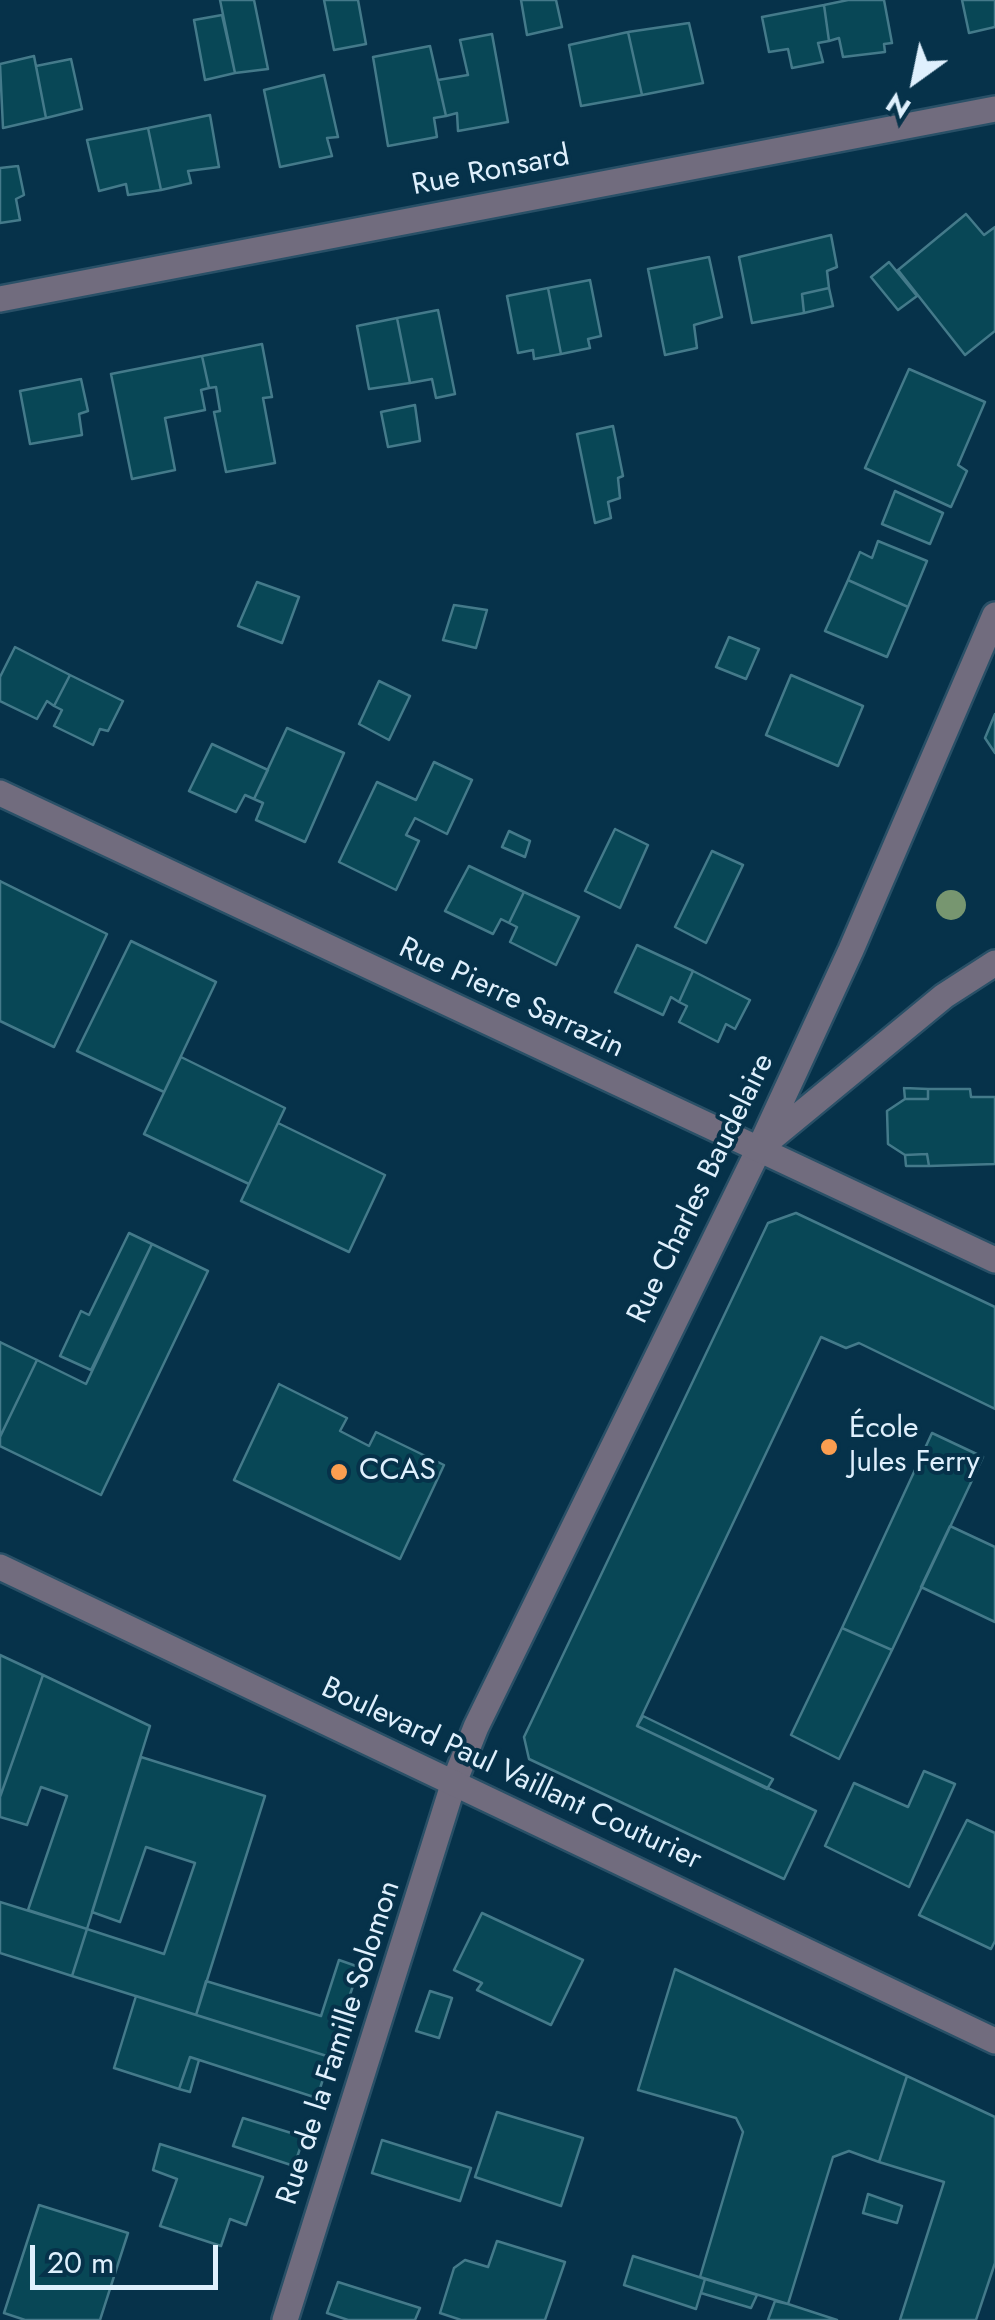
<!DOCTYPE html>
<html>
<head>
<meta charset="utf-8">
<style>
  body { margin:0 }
  #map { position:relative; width:995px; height:2320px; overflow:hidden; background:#06324a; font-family:Jost,sans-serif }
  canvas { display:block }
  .north { position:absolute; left:865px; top:30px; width:100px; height:100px; -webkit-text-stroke:8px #06324a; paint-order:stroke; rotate:213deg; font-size:28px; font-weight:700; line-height:40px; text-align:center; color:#dff0fd }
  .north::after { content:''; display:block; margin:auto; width:35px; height:45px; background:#dff0fd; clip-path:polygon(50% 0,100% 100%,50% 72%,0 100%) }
  .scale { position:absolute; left:30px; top:2245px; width:188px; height:45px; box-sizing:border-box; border:5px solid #dff0fd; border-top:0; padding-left:12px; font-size:30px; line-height:35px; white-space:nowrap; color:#dff0fd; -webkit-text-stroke:8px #06324a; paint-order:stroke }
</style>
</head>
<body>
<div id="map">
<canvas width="995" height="2320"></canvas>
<div class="north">N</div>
<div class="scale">20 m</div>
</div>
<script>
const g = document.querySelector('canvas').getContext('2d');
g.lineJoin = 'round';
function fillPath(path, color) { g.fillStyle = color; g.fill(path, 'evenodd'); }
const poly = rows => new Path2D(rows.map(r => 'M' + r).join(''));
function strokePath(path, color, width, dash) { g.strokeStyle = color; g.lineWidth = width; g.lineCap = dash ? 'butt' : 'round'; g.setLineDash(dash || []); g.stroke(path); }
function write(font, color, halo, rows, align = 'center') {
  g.font = font + ' Jost,sans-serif'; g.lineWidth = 8; g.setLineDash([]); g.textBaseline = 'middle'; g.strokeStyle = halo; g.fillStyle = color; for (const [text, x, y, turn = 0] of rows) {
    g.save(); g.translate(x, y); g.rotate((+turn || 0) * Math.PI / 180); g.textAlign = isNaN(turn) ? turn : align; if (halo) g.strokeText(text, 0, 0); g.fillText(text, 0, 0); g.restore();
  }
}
const building = poly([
  [220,0,254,0,268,69,235,73,220,0],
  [324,0,358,0,366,44,334,50,324,0],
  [521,0,556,0,562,27,527,35,521,0],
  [848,0,884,0,892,43,884,44,885,52,843,57,839,38,829,41,824,5,848,0],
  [962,0,995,0,995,27,969,33,962,0],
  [824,5,829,41,818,43,823,62,792,68,788,49,769,52,762,17,824,5],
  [222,15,235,73,205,80,194,20,222,15],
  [689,23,703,83,642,95,628,32,689,23],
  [628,32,642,95,581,106,569,45,628,32],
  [492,34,508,122,458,131,457,113,446,116,438,80,468,75,460,40,492,34],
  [430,46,446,116,434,118,437,137,388,146,373,57,430,46],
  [34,56,46,118,3,128,0,64,34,56],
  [71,59,82,109,46,118,36,66,71,59],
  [324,75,338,137,327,138,332,156,280,167,264,90,324,75],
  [210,115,219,167,188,171,191,183,161,190,148,128,210,115],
  [148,128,161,190,128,195,126,184,99,191,87,140,148,128],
  [18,166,24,195,16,199,20,220,0,223,0,168,18,166],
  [966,214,984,235,995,227,995,331,965,355,898,270,966,214],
  [831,235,837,267,827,271,829,288,802,294,804,313,752,323,739,257,831,235],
  [709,257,722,317,694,325,697,348,665,355,648,269,709,257],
  [889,262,917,296,898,310,871,277,889,262],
  [590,280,601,336,588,339,590,348,561,354,548,288,590,280],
  [548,288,561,354,534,359,533,350,518,353,507,296,548,288],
  [829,288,833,306,804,313,802,294,829,288],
  [438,310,455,394,436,398,432,379,410,383,397,318,438,310],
  [397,318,410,383,369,389,357,326,397,318],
  [262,344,272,397,263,398,275,463,226,472,214,412,220,411,216,387,209,388,202,356,262,344],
  [202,356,209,388,201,390,205,410,165,418,175,470,132,479,111,374,202,356],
  [909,369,985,402,958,465,967,471,951,507,865,468,909,369],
  [81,379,88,411,79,414,82,435,30,444,20,391,81,379],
  [415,405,420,441,388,447,381,412,415,405],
  [613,426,623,476,618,478,620,498,608,502,611,518,595,523,577,434,613,426],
  [895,491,943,513,930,544,882,524,895,491],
  [878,541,927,561,908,607,848,580,860,552,872,558,878,541],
  [848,580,908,607,887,657,825,631,848,580],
  [257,582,299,597,282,643,238,626,257,582],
  [454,605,487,610,476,648,443,640,454,605],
  [729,637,759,649,746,679,716,667,729,637],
  [15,647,70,675,54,706,47,701,37,719,0,701,0,677,15,647],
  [70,675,123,701,108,731,100,729,93,745,54,726,62,710,54,706,70,675],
  [791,675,863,706,838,766,766,735,791,675],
  [379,681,410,696,389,740,359,724,379,681],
  [995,714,995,753,985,738,995,714],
  [287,728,344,753,305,842,256,820,263,803,254,799,287,728],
  [212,744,268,770,254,799,245,795,236,812,189,791,212,744],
  [434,762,472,780,447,834,415,818,406,835,419,841,396,890,339,862,377,782,416,800,434,762],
  [615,829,648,845,620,908,585,891,615,829],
  [509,831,530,841,525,857,502,847,509,831],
  [712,851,743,865,706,943,675,927,712,851],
  [469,866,524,892,509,923,501,919,493,934,445,911,469,866],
  [0,881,107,934,54,1047,0,1021,0,881],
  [524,892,579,917,556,965,510,942,517,927,509,923,524,892],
  [131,941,216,982,164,1092,77,1051,131,941],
  [637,945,693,971,679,1002,671,997,663,1015,615,992,637,945],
  [693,971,750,1000,735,1029,726,1024,718,1042,679,1022,687,1006,679,1002,693,971],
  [181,1057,285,1108,249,1184,144,1134,181,1057],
  [904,1088,928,1089,928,1099,905,1099,904,1088],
  [928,1089,970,1089,971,1097,995,1097,995,1164,929,1166,927,1154,905,1155,888,1144,887,1111,905,1099,928,1099,928,1089],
  [278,1123,385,1175,349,1252,241,1201,278,1123],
  [927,1154,929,1166,906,1166,905,1155,927,1154],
  [796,1213,995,1307,995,1409,859,1343,846,1348,821,1337,637,1726,816,1811,784,1879,529,1759,524,1737,768,1223,796,1213],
  [129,1233,152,1244,91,1370,60,1356,81,1311,89,1315,129,1233],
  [152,1244,208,1271,101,1495,0,1446,0,1437,37,1360,86,1384,152,1244],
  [0,1342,37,1360,0,1437,0,1342],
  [279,1384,347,1418,340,1431,369,1446,376,1432,444,1465,400,1559,234,1480,279,1384],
  [932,1433,983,1457,892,1650,842,1628,932,1433],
  [950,1526,995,1547,995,1622,921,1587,950,1526],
  [842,1628,892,1650,839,1759,791,1735,842,1628],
  [0,1655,43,1675,0,1797,0,1655],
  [43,1675,150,1726,87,1929,28,1910,67,1796,41,1787,27,1825,0,1817,0,1797,43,1675],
  [643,1716,773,1779,767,1789,637,1726,643,1716],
  [141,1757,265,1796,196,2015,72,1976,87,1929,164,1954,195,1863,146,1847,120,1922,92,1912,141,1757],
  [924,1771,955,1784,909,1887,825,1846,854,1783,908,1807,924,1771],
  [967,1820,995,1833,995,1941,991,1949,919,1915,967,1820],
  [0,1902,87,1929,72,1976,0,1953,0,1902],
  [482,1913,583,1960,551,2025,477,1990,482,1983,454,1970,482,1913],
  [339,1960,359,1967,330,2057,196,2015,206,1981,321,2016,339,1960],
  [675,1969,907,2076,879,2162,849,2151,833,2157,788,2304,700,2277,743,2132,736,2118,638,2090,675,1969],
  [430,1991,452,1998,439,2038,416,2031,430,1991],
  [136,1996,330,2057,317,2098,190,2057,179,2089,114,2068,136,1996],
  [190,2057,199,2060,190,2092,179,2089,190,2057],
  [907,2076,995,2117,995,2263,976,2320,900,2320,944,2182,879,2162,907,2076],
  [497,2112,583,2138,561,2206,475,2177,497,2112],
  [243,2118,304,2137,294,2166,233,2146,243,2118],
  [382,2140,471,2168,460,2201,372,2173,382,2140],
  [160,2144,263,2177,246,2225,230,2219,221,2246,160,2226,177,2179,153,2170,160,2144],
  [868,2194,902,2206,897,2223,863,2213,868,2194],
  [39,2205,128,2233,100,2320,25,2320,4,2313,39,2205],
  [497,2241,565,2262,545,2320,461,2320,440,2313,454,2268,465,2260,488,2267,497,2241],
  [633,2256,705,2279,696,2309,624,2285,633,2256],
  [705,2279,757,2295,751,2308,701,2293,705,2279],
  [338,2282,420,2308,415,2320,348,2320,327,2313,338,2282],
  [775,2301,788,2304,837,2320,768,2320,775,2301]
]);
fillPath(building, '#084756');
strokePath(building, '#447a8a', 2.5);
const pedestrian = poly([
  [453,1785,476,1727,760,1147]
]);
const minor = poly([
  [0,299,995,109],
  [0,793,995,1260],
  [768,1141,944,996,995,963],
  [760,1147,851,950,995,615],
  [285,2320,453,1785]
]);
const tertiary = poly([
  [0,1567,995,2041]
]);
strokePath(pedestrian, '#295067', 30);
strokePath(minor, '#295067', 30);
strokePath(tertiary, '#295067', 30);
strokePath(pedestrian, '#716c7e', 25);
strokePath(minor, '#716c7e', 25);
strokePath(tertiary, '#716c7e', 25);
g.fillStyle = '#779670';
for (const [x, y] of [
  [951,905]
]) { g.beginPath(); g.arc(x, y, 15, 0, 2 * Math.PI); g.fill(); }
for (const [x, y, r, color] of [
  [829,1447,10,"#fb9e50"],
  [339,1472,10,"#fb9e50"]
]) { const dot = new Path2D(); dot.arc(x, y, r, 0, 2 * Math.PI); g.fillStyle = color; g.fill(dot); strokePath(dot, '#06324a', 4); }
write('30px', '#dff0fd', '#06324a', [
  ["Rue Ronsard",491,172,-11],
  ["Rue Pierre Sarrazin",511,999,25],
  ["Rue Charles Baudelaire",702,1189,-64],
  ["Boulevard Paul Vaillant Couturier",511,1775,25],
  ["Rue de la Famille Solomon",340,2043,-72]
]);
write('30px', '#dff0fd', '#06324a', [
  ["École",849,1430],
  ["Jules Ferry",849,1464],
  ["CCAS",359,1472]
], 'left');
</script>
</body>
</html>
